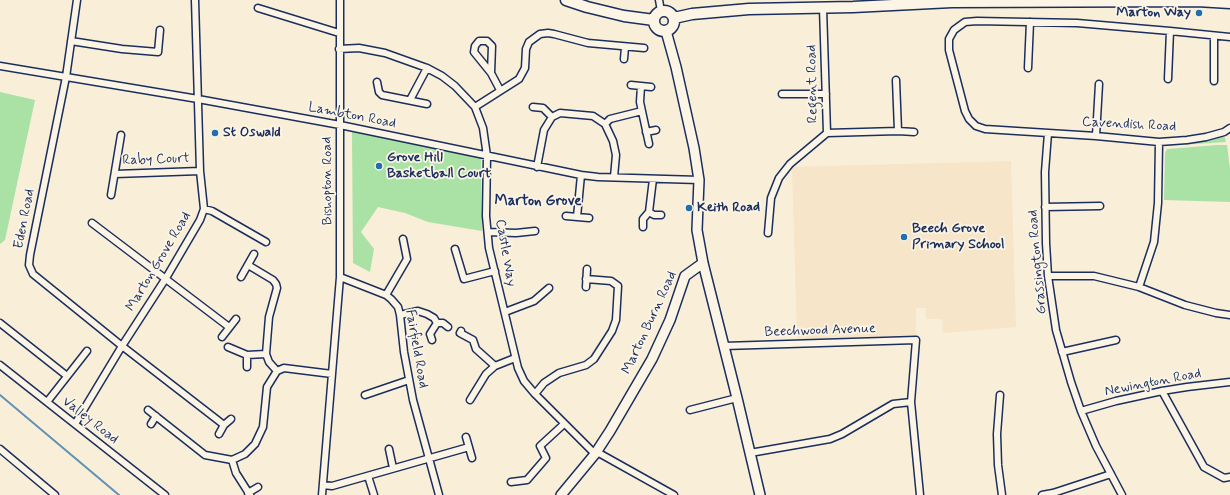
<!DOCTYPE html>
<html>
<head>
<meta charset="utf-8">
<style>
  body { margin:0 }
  canvas { display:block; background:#f9eed8 }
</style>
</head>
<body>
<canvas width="1230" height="495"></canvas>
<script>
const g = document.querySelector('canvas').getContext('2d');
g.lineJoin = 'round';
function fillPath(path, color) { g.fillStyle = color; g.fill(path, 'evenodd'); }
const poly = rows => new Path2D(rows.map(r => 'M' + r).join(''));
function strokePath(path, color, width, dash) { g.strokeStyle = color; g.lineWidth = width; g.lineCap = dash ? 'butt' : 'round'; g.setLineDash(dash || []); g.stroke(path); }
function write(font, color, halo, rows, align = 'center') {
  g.font = font + ' Mynerve,sans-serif'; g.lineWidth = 3.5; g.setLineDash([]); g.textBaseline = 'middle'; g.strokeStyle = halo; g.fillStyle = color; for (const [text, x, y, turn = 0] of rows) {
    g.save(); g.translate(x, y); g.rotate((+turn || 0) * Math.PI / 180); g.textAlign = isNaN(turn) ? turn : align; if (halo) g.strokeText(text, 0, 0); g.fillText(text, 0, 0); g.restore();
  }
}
fillPath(poly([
  [1011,161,1016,327,943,333,942,319,926,319,926,308,916,308,916,335,797,339,792,167]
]), '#f6e5c8');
fillPath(poly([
  [0,92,35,100,5,240,0,244],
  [352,131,481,158,482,231,428,222,405,213,378,207,361,232,374,249,370,272,353,263],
  [1224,135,1226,142,1164,146,1167,144],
  [1227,145,1230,168,1230,202,1164,200,1165,153,1167,149,1218,145]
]), '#aae1a5');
strokePath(poly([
  [0,395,119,495]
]), '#5f92b5', 2);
const street = poly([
  [77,0,66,77,30,255,29,265,33,274,122,346,224,425],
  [659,0,661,11],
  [258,8,339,33],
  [1230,37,1170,31,1077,23,977,21,965,22,954,30,949,39,949,50,965,111,969,119,976,126,985,129,1096,136,1159,142,1187,140,1206,137,1224,132,1230,128],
  [71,41,122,49,158,52,160,30],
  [339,49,359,48,385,53,427,68,442,76,455,86,475,107,483,128,487,156,486,216,489,248,518,368,524,381,535,394,595,454],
  [624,59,625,47],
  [0,66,198,99,340,125,581,175,598,177,699,180],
  [1028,68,1030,22],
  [491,73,492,46,487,41,479,41,475,46,474,52,491,73,500,90],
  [1168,79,1170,31],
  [896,80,898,131],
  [1214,81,1214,36],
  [377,82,379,92,382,95,427,104],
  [631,85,651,87],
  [641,86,640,102,649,144],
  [782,94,826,94],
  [410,100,427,68],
  [475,107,519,79,525,68,526,49,529,42,540,34,548,33,554,34,588,43,644,48],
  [533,107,543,108,552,117],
  [605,124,610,119,642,111],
  [646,132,656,130],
  [827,133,898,131,914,132],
  [1048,133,1045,172,1046,243,1048,276,1056,330,1071,382,1081,411,1096,446,1122,495],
  [1096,136,1099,84],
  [537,167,544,130,552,117,560,113,593,116,605,124,613,141,616,155,614,177],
  [115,174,200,171],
  [111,195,121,135],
  [1045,207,1100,206],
  [204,209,212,211,266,242],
  [649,212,654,215,661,215],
  [566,216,589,218],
  [577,217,581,175],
  [92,223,229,327],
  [643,227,643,219,649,212,653,179],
  [488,232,516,233,535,231],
  [768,233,771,198,779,178,790,164,827,133,823,8],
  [455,249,464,279,495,271],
  [248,265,273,280,276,284,277,288,269,317,266,354,269,362,277,371],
  [1048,276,1094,276,1139,287,1185,305,1216,313,1230,315],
  [241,277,254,254],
  [340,277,386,295,391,299,398,307,400,315,404,352,413,400,439,495],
  [586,287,587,269],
  [1139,287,1154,242,1158,203,1159,142],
  [386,295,407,259,403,239],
  [505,312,534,301,549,288],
  [400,315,418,311,427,314,434,318,437,323,443,323,448,327],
  [0,323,67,376],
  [461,331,460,333,473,340,476,349,495,366,515,358],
  [222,337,236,319],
  [432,340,430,334,437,323],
  [724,346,916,340,911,402,920,495],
  [228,347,247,355,266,354],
  [1062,352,1116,340],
  [0,365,165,495],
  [247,367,247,355],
  [1162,391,1204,467,1224,478,1230,477],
  [535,394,544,383,559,373,586,365,594,359,612,331,616,320,618,286,611,281,586,279],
  [365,395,409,380],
  [1000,395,997,434,998,465,1002,495],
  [470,400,486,374,495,366],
  [47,402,87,351],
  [148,410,205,455,232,460,245,454,255,444,263,427,267,387,277,371,284,368,332,374],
  [690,410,737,398],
  [1081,411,1116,401,1162,391,1187,387,1230,382],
  [75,424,122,346,166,278,200,220,204,209,200,171,195,0],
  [151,424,156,416],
  [219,434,224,425,231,419],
  [466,437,472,458],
  [0,449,55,495],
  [389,449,393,468],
  [597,452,674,495],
  [750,453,830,439,842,434,893,404,911,402],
  [232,460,236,473,250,495],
  [368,476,374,495],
  [511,482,527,480,546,458,540,446,564,424],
  [323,485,332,486,469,447],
  [248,493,258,487],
  [322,495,340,277,340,0],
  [1042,495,1053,493,1111,474]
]);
const secondary = poly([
  [666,31,676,67,694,148,699,180,697,230,703,263,737,398,760,495],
  [561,495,595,454,610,431,652,359,670,320,685,276,703,263]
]);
const primary = poly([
  [566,0,587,7,624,16,654,20],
  '654 21a10 10 0 1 1 20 0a10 10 0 1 1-20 0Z',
  [674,18,692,14,749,9,853,7,952,2,1197,1,1230,3]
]);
strokePath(street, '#1b2f5e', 9);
strokePath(secondary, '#1b2f5e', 12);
strokePath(primary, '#1b2f5e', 13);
strokePath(street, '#fcf5e5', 6);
strokePath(secondary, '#fcf5e5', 9);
strokePath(primary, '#fcf5e5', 10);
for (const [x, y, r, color] of [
  [1199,13,4,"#1f6fb2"],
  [215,133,4,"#1f6fb2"],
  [379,166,4,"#1f6fb2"],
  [689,208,4,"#1f6fb2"],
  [904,237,4,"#1f6fb2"]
]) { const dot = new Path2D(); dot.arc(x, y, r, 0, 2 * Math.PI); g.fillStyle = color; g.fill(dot); strokePath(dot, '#fcf5e5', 1.5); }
write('bold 14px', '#1b2f5e', '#fcf5e5', [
  ["Marton Way",1191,13,"right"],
  ["St Oswald",223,133],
  ["Grove Hill",387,158],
  ["Basketball Court",387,174],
  ["Keith Road",697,208],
  ["Beech Grove",912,229],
  ["Primary School",912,245]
], 'left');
write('14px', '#1b2f5e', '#fcf5e5', [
  ["Regent Road",813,84,-91],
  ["Lambton Road",352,116,11],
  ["Cavendish Road",1129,125,3],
  ["Raby Court",156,160,-2],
  ["Bishopton Road",328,181,-90],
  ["Eden Road",25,219,-79],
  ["Castle Way",505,253,80],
  ["Marton Grove Road",159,262,-59],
  ["Grassington Road",1038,262,-95],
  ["Marton Burn Road",650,323,-65],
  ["Beechwood Avenue",820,331,-2],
  ["Fairfield Road",416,349,80],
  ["Newington Road",1153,383,-11],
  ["Valley Road",90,421,38]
]);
write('bold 15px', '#1b2f5e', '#fcf5e5', [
  ["Marton Grove",538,202]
]);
</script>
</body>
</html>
